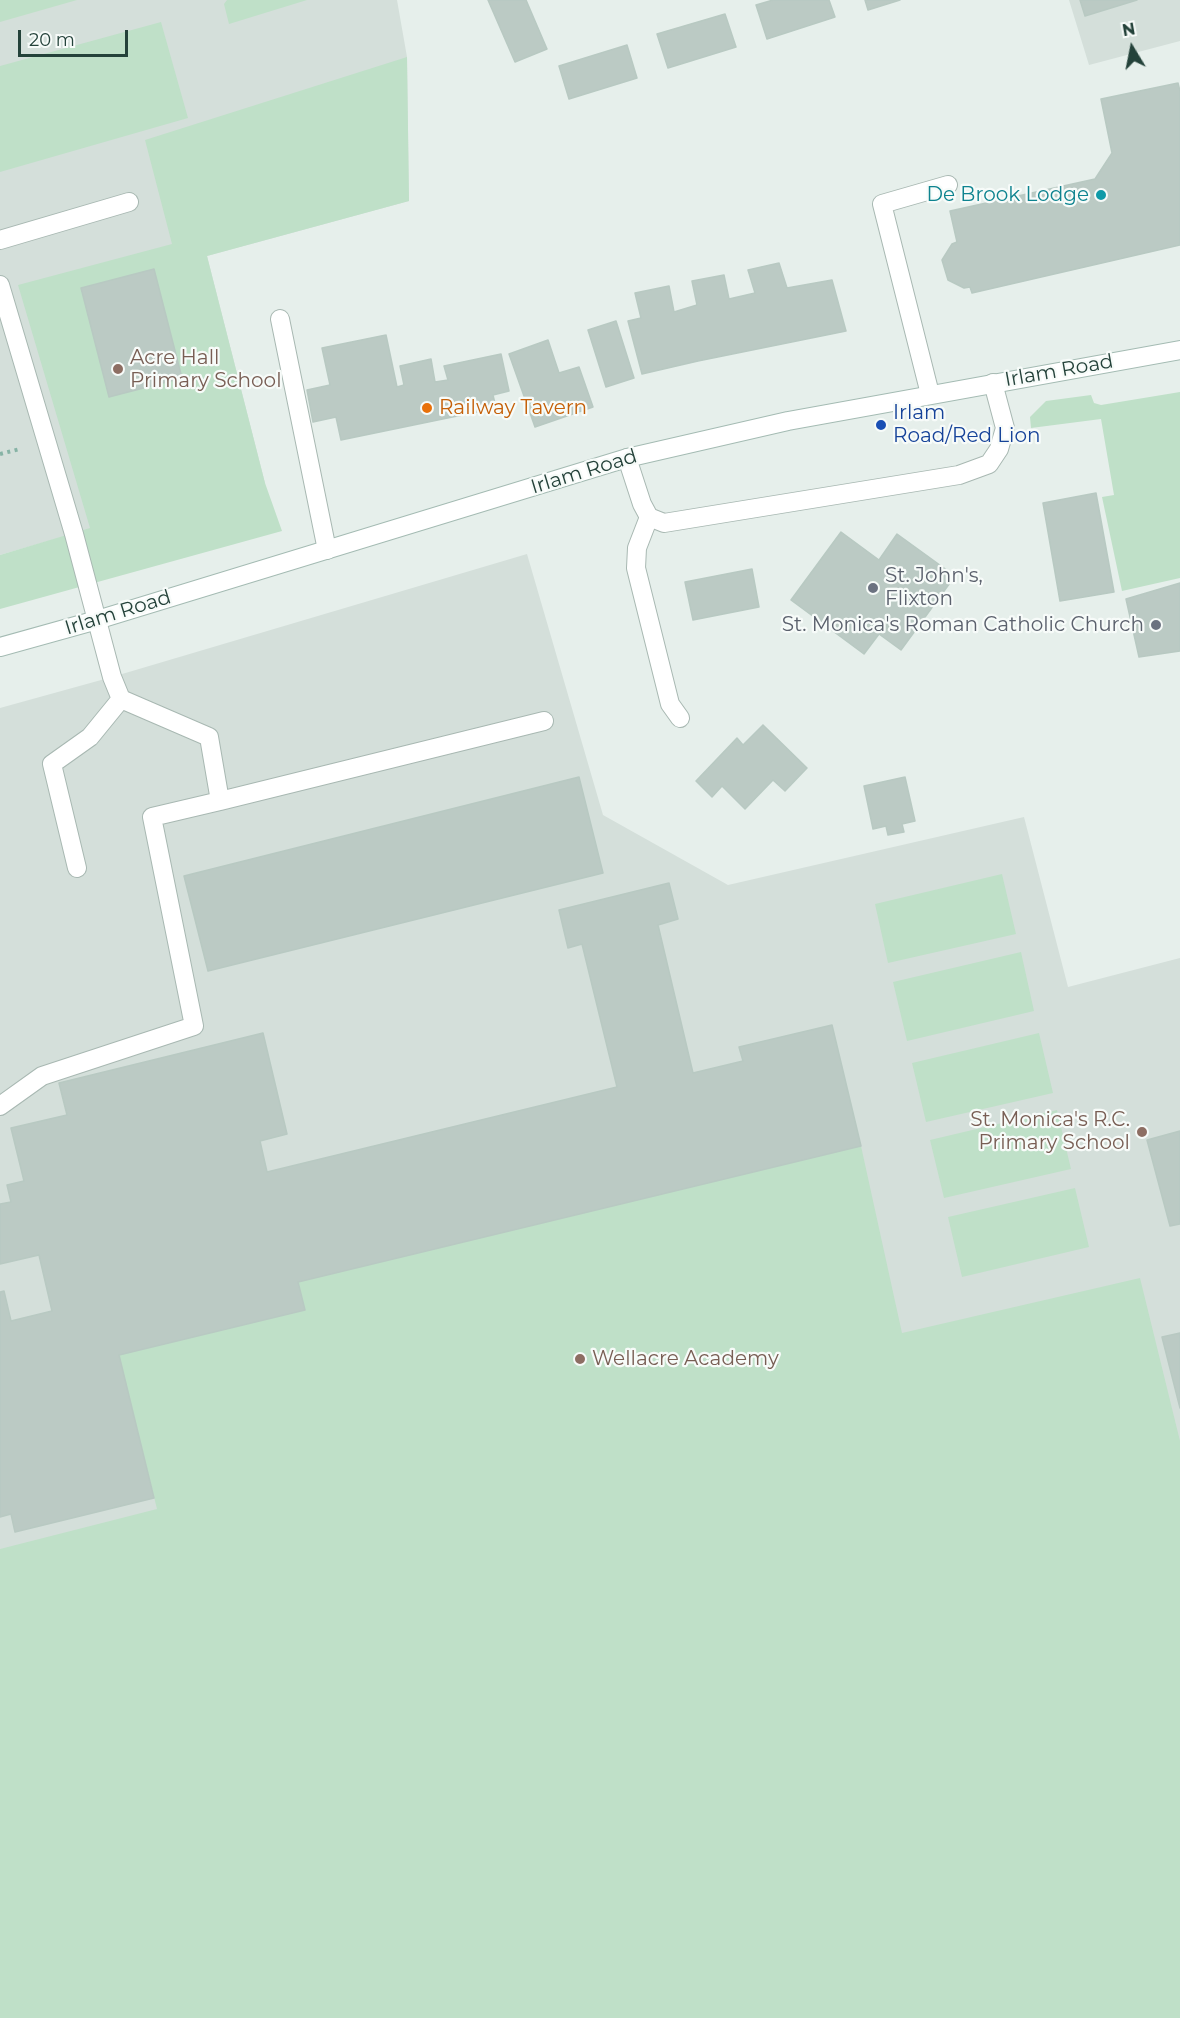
<!DOCTYPE html>
<html>
<head>
<meta charset="utf-8">
<style>
  body { margin:0 }
  #map { position:relative; width:1180px; height:2018px; overflow:hidden; background:#e6efeb; font-family:Montserrat,sans-serif }
  canvas { display:block }
  .north { position:absolute; left:1102px; top:18px; width:60px; height:60px; -webkit-text-stroke:4px #f7fbf9; paint-order:stroke; rotate:350deg; font-size:16px; font-weight:700; line-height:24px; text-align:center; color:#24423a }
  .north::after { content:''; display:block; margin:auto; width:21px; height:27px; background:#24423a; clip-path:polygon(50% 0,100% 100%,50% 72%,0 100%) }
  .scale { position:absolute; left:18px; top:30px; width:110px; height:27px; box-sizing:border-box; border:3px solid #24423a; border-top:0; padding-left:8px; font-size:18px; line-height:21px; white-space:nowrap; color:#24423a; -webkit-text-stroke:4px #f7fbf9; paint-order:stroke }
</style>
</head>
<body>
<div id="map">
<canvas width="1180" height="2018"></canvas>
<div class="north">N</div>
<div class="scale">20 m</div>
</div>
<script>
const g = document.querySelector('canvas').getContext('2d');
g.lineJoin = 'round';
function fillPath(path, color) { g.fillStyle = color; g.fill(path, 'evenodd'); }
const poly = rows => new Path2D(rows.map(r => 'M' + r).join(''));
function strokePath(path, color, width, dash) { g.strokeStyle = color; g.lineWidth = width; g.lineCap = dash ? 'butt' : 'round'; g.setLineDash(dash || []); g.stroke(path); }
function write(font, color, halo, rows, align = 'center') {
  g.font = font + ' Montserrat,sans-serif'; g.lineWidth = 4.5; g.setLineDash([]); g.textBaseline = 'middle'; g.strokeStyle = halo; g.fillStyle = color; for (const [text, x, y, turn = 0] of rows) {
    g.save(); g.translate(x, y); g.rotate((+turn || 0) * Math.PI / 180); g.textAlign = isNaN(turn) ? turn : align; if (halo) g.strokeText(text, 0, 0); g.fillText(text, 0, 0); g.restore();
  }
}
fillPath(poly([
  [0,0,397,0,407,57,409,201,207,256,265,483,90,529,0,555],
  [1069,0,1180,0,1180,41,1089,65],
  [527,554,603,815,728,885,1024,817,1068,987,1180,958,1180,2018,0,2018,0,708,112,677]
]), '#d4dfda');
fillPath(poly([
  [0,0,77,0,0,22],
  [227,0,307,0,229,24,224,4],
  [161,22,188,118,0,172,0,66],
  [407,57,409,201,207,256,265,483,282,531,0,609,0,555,90,528,18,285,172,244,145,140],
  [1180,392,1180,578,1122,591,1102,497,1114,495,1101,419,1031,428,1030,417,1046,401,1091,395,1094,403,1101,405],
  [1002,874,1016,934,888,963,875,904],
  [1021,952,1034,1011,907,1041,893,982],
  [1039,1033,1053,1093,926,1122,912,1063],
  [1057,1110,1071,1169,944,1198,930,1140],
  [861,1146,902,1333,1140,1278,1180,1441,1180,2018,0,2018,0,1549,157,1509,119,1355,305,1310,298,1282],
  [1075,1188,1089,1247,962,1277,948,1217]
]), '#bfe0c8');
const building = poly([
  [488,0,526,0,547,49,515,62,488,0],
  [773,0,829,0,835,17,767,39,756,5,773,0],
  [865,0,900,0,868,10,865,0],
  [1080,0,1137,0,1085,16,1080,0],
  [725,14,736,47,668,68,657,34,725,14],
  [627,45,637,78,569,99,559,66,627,45],
  [1178,83,1180,91,1180,245,972,293,970,287,964,288,948,280,942,260,952,244,957,242,950,211,1095,179,1112,153,1101,99,1178,83],
  [779,263,787,288,832,280,846,331,698,361,642,374,628,321,641,318,635,293,669,286,674,312,697,305,692,281,724,275,729,299,755,293,748,270,779,263],
  [154,269,182,378,109,397,81,288,154,269],
  [616,321,634,378,606,387,588,330,616,321],
  [386,335,397,387,404,385,400,366,431,359,435,382,448,380,444,366,501,354,509,391,493,395,496,408,341,440,336,417,313,422,307,390,330,385,322,348,386,335],
  [548,340,559,373,579,367,593,407,535,427,509,354,548,340],
  [1096,493,1114,592,1060,601,1043,503,1096,493],
  [841,532,879,560,897,534,955,576,901,650,879,634,864,654,791,600,841,532],
  [752,569,759,607,693,620,685,582,752,569],
  [1180,583,1180,651,1139,657,1126,599,1180,583],
  [763,725,807,768,785,791,773,780,745,809,722,786,712,797,696,781,737,738,743,745,763,725],
  [579,777,603,873,208,971,184,876,579,777],
  [905,777,915,821,902,824,904,832,888,835,886,826,873,829,864,786,905,777],
  [669,883,678,919,658,925,693,1073,743,1061,739,1047,832,1025,861,1146,298,1282,305,1310,119,1355,154,1498,15,1532,11,1514,0,1517,0,1292,4,1291,11,1321,52,1311,39,1255,0,1264,0,1204,11,1202,7,1185,24,1181,11,1128,67,1115,59,1083,263,1033,287,1134,260,1141,267,1172,617,1087,582,944,568,948,559,910,669,883],
  [1180,1131,1180,1224,1170,1226,1147,1140,1180,1131],
  [1180,1333,1180,1408,1162,1337,1180,1333]
]);
fillPath(building, '#bbcac4');
strokePath(building, '#b8c9c2', 1.5);
const lane = poly([
  [0,240,129,202],
  [0,285,74,534,112,677,121,699,209,737,220,801,544,721],
  [280,319,327,550],
  [930,394,882,204,948,185],
  [627,458,642,504,649,517,664,523,959,475,989,464,999,449,1005,428,993,383],
  [649,517,637,548,636,568,670,704,680,718],
  [77,868,52,764,90,737,121,699],
  [0,1106,42,1076,194,1026,152,817,220,801]
]);
const secondary = poly([
  [0,647,97,620,627,458,788,421,1180,350]
]);
strokePath(lane, '#a8b8b2', 20);
strokePath(secondary, '#a4bbb3', 20);
strokePath(poly([
  [0,454,20,449]
]), '#86b3a5', 4, [3, 4.5]);
strokePath(lane, '#fff', 18);
strokePath(secondary, '#fff', 18);
for (const [x, y, r, color] of [
  [1101,195,6,"#0f9aa8"],
  [118,369,6,"#8d6e63"],
  [427,408,6,"#e8710a"],
  [881,425,6,"#1a4fb4"],
  [873,588,6,"#6b7280"],
  [1156,625,6,"#6b7280"],
  [1142,1132,6,"#8d6e63"],
  [580,1359,6,"#8d6e63"]
]) { const dot = new Path2D(); dot.arc(x, y, r, 0, 2 * Math.PI); g.fillStyle = color; g.fill(dot); strokePath(dot, '#f7fbf9', 2); }
write('20px', '#0d838f', '#f7fbf9', [
  ["De Brook Lodge",1089,195]
], 'right');
write('20px', '#785e54', '#f7fbf9', [
  ["Acre Hall",130,358],
  ["Primary School",130,381],
  ["St. Monica's R.C.",1130,1120,"right"],
  ["Primary School",1130,1143,"right"],
  ["Wellacre Academy",592,1359]
], 'left');
write('20px', '#24423a', '#f7fbf9', [
  ["Irlam Road",1059,371,-10],
  ["Irlam Road",584,472,-17],
  ["Irlam Road",118,613,-17]
]);
write('20px', '#c56008', '#f7fbf9', [
  ["Railway Tavern",439,408]
], 'left');
write('20px', '#164399', '#f7fbf9', [
  ["Irlam",893,413],
  ["Road/Red Lion",893,436]
], 'left');
write('20px', '#5b616d', '#f7fbf9', [
  ["St. John's,",885,576],
  ["Flixton",885,599],
  ["St. Monica's Roman Catholic Church",1144,625,"right"]
], 'left');
</script>
</body>
</html>
